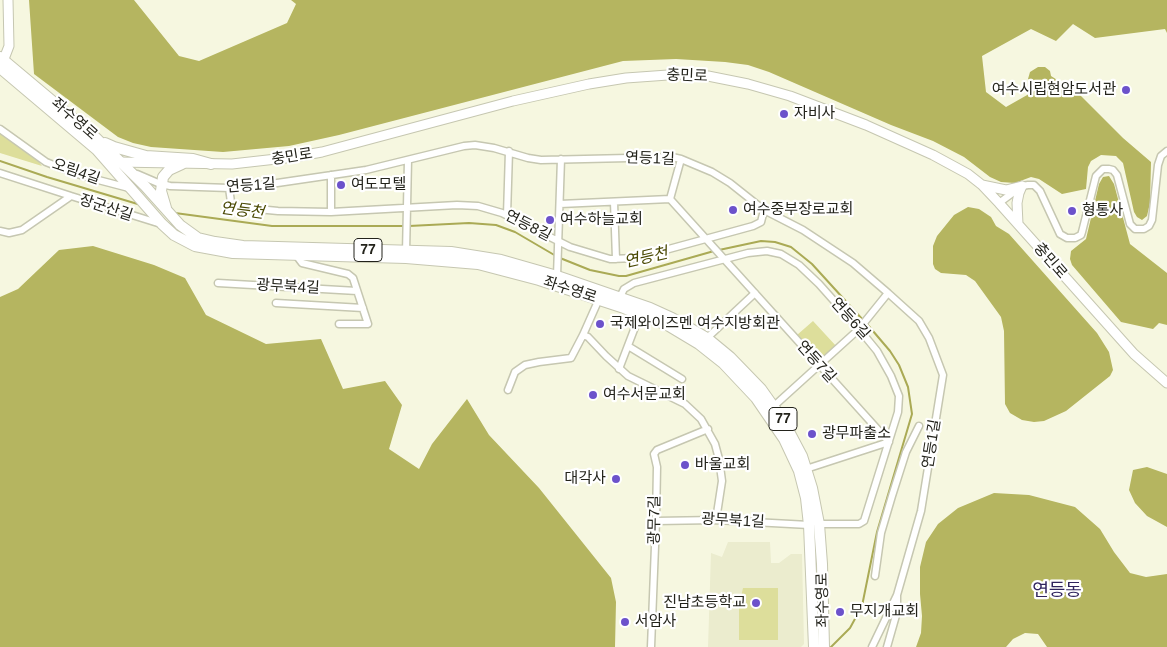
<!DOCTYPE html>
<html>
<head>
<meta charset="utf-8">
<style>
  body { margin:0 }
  canvas { display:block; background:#f6f7e0 }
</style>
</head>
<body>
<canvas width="1167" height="647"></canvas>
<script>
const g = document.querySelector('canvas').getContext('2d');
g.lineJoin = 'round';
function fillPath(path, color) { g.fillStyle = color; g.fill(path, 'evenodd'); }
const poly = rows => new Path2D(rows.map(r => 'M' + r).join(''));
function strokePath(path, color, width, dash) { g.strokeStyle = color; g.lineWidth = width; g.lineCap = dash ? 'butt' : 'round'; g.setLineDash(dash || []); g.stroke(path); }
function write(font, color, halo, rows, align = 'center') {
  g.font = font + ' Helvetica,"Noto Sans KR",sans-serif'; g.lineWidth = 4.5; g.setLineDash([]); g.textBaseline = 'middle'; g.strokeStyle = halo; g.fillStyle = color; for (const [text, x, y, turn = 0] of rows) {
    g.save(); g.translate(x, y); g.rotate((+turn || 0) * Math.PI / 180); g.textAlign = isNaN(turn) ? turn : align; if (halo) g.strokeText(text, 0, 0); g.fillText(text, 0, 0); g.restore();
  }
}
fillPath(poly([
  [728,542,770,542,771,563,779,563,791,554,802,554,804,644,801,647,708,647,711,553,722,557]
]), '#ebecce');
fillPath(poly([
  [0,133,39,162,42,166,0,153],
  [813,321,837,347,823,359,820,360,797,335],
  [743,588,778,588,778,640,739,640,739,598,741,597]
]), '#ddde9b');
fillPath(poly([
  [29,0,134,0,179,56,199,61,287,23,296,4,291,0,1167,0,1167,33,1165,29,1095,38,1073,24,1056,41,1031,29,982,56,986,92,1006,107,1036,90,1028,79,1030,72,1038,67,1045,67,1050,71,1051,76,1079,94,1123,138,1151,162,1150,203,1147,216,1142,220,1137,217,1134,212,1123,163,1116,156,1101,155,1091,161,1088,167,1086,189,1062,194,1039,179,1031,177,1015,183,1001,182,990,177,964,157,933,141,891,125,769,72,748,65,725,62,676,59,623,61,339,135,289,146,223,152,151,147,133,143,118,137,34,74],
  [1109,176,1114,184,1130,244,1167,273,1167,325,1159,323,1153,329,1121,322,1072,265,1070,259,1071,251,1086,239,1099,184,1103,177],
  [968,207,979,209,991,217,996,226,1009,234,1097,333,1109,352,1113,370,1110,376,1066,411,1044,421,1034,422,1022,420,1010,413,1005,404,1004,331,1001,317,975,281,966,275,941,273,935,269,933,264,933,246,937,236,954,215],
  [93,246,154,265,185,278,206,315,266,344,321,339,343,389,385,381,402,405,389,449,419,469,432,444,467,399,489,435,539,488,611,578,616,602,615,647,0,647,0,297,18,289,59,250],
  [1147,467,1167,474,1167,527,1147,516,1135,503,1129,490,1133,470],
  [994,493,1029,495,1075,507,1100,529,1114,552,1130,573,1146,577,1167,574,1167,647,1047,647,1038,634,1025,633,1013,639,1006,647,916,647,921,633,922,616,920,594,920,567,926,542,938,524,958,508]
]), '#b5b560');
strokePath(poly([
  [0,161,47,177,141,205],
  [175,213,272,226,404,226],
  [409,226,469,223,496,225,515,232,556,256],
  [719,250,761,241,775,242,791,247,812,264,863,320],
  [560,258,590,270,619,276,626,276,714,251],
  [831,647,850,628,862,606,877,532,912,414,908,387,899,365,890,351,867,324]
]), '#aa5', 2);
const street = poly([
  [0,129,46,162,56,166,83,176,129,188],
  [0,173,71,196],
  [137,174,158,183,170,186,229,188,250,187,366,170,464,146,475,145,494,148,528,158,541,160,672,157,681,159,712,172,730,183,764,210,803,230,853,263,888,293,919,321,929,338,943,375,921,511,897,595,872,647],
  [331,175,331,212],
  [229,188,231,202,237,207,278,211,331,212,457,205,478,206,502,213,570,247,610,259,636,258,753,226,761,222,764,210],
  [670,199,681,159],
  [614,202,616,259],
  [999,203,1022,186,1028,185,1034,185,1040,191,1060,234,1067,238,1075,238,1081,235,1082,232,1096,176,1103,169,1109,169,1113,170,1117,175,1130,224,1135,229,1144,229,1149,226,1152,220,1158,165,1161,156,1167,151],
  [560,204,670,199,889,442],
  [507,215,509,151],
  [0,231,9,233,22,230,71,196,161,224],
  [406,253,408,160],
  [296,255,302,263,348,274,353,278,368,324,339,324],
  [557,276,561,159],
  [218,283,357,291],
  [620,297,624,289,634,283,748,253,767,251,781,254,799,265,819,284,859,329,877,351,891,376,899,396,898,412,864,521,859,524,819,524],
  [276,303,363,308],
  [583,335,588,337,606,356,628,376,685,404,701,419,715,444,719,459,722,481,716,520],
  [707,338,755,293],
  [628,346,682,379],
  [619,369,640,314],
  [508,390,515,372,525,365,539,362,571,358,583,335,599,299],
  [774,406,859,329,888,293],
  [806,469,889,442],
  [656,521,716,520,809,525],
  [875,576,881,533,892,496,906,452,919,426],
  [651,647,656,521,657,467,654,454,657,450,708,429],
  [887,647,897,612,897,596]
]);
const secondary = poly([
  [0,65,4,59,9,46,8,0],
  [117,162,232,164,294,157,322,152,513,101,589,84,626,78,682,74,708,76,748,84,790,96,866,125,933,155,968,174,982,185,999,203,1134,354,1167,383],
  [982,185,1006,190,1022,186],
  [1018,224,1017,203,1019,193,1022,186]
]);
const primary = poly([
  [0,57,93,135,145,186,180,225,198,238,215,242,243,246,451,252,501,260,557,276,650,308,672,318,707,338,730,357,761,389,783,420,802,456,812,488,819,524,822,564,824,647],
  [0,68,97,150,162,224,174,235,195,246,233,253,406,258,478,264,539,280,624,308,669,326,699,344,723,363,756,398,784,439,799,471,806,498,809,525,814,647],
  [105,143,114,147,146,156,193,159,211,164],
  [166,208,161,191,163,177,169,170,182,164]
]);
strokePath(street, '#c6c7b1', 9);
strokePath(secondary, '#c6c7b1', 11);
strokePath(primary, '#c6c7b1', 12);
strokePath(street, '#fff', 6);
strokePath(secondary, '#fff', 9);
strokePath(primary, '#fff', 10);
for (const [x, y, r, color] of [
  [1126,90,5,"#6c52cb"],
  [784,114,5,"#6c52cb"],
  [341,185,5,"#6c52cb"],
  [733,210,5,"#6c52cb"],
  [1072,211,5,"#6c52cb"],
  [550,220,5,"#6c52cb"],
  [600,324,5,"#6c52cb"],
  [593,395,5,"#6c52cb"],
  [812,434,5,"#6c52cb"],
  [685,465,5,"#6c52cb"],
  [616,479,5,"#6c52cb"],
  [756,603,5,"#6c52cb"],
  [840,612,5,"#6c52cb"],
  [625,622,5,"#6c52cb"]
]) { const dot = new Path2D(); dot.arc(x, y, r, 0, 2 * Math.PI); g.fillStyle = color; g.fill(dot); strokePath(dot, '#fff', 2); }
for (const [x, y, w] of [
  [368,250,28],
  [783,419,28]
]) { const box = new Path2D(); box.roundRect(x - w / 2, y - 11.5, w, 23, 4); g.fillStyle = '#fff'; g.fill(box); strokePath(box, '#23231b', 1); }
write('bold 14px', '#23231b', null, [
  ["77",368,250],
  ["77",783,419]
]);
write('15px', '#23231b', '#fff', [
  ["충민로",687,76,2],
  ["좌수영로",74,119,41],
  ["충민로",292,157,-9],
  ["연등1길",650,159,2],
  ["오림4길",76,172,19],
  ["연등1길",251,186,-4],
  ["장군산길",106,208,18],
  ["연등8길",528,226,27],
  ["충민로",1050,261,49],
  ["광무북4길",288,287,3],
  ["좌수영로",570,290,18],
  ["연등6길",850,319,48],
  ["연등7길",816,362,48],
  ["연등1길",932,444,-81],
  ["광무7길",655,520,-89],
  ["광무북1길",733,521,3],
  ["좌수영로",823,600,-91]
]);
write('15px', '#23231b', '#fff', [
  ["여수시립현암도서관",1116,90,"right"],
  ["자비사",794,114],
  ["여도모텔",351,185],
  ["여수중부장로교회",743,210],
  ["형통사",1082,211],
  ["여수하늘교회",560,220],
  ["국제와이즈멘 여수지방회관",610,324],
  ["여수서문교회",603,395],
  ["광무파출소",822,434],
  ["바울교회",695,465],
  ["대각사",606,479,"right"],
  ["진남초등학교",746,603,"right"],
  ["무지개교회",850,612],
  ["서암사",635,622]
], 'left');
write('italic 16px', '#494802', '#fff', [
  ["연등천",242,211,7],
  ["연등천",646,258,-13]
]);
write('18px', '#2f235d', '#fff', [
  ["연등동",1057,591]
]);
</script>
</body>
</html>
